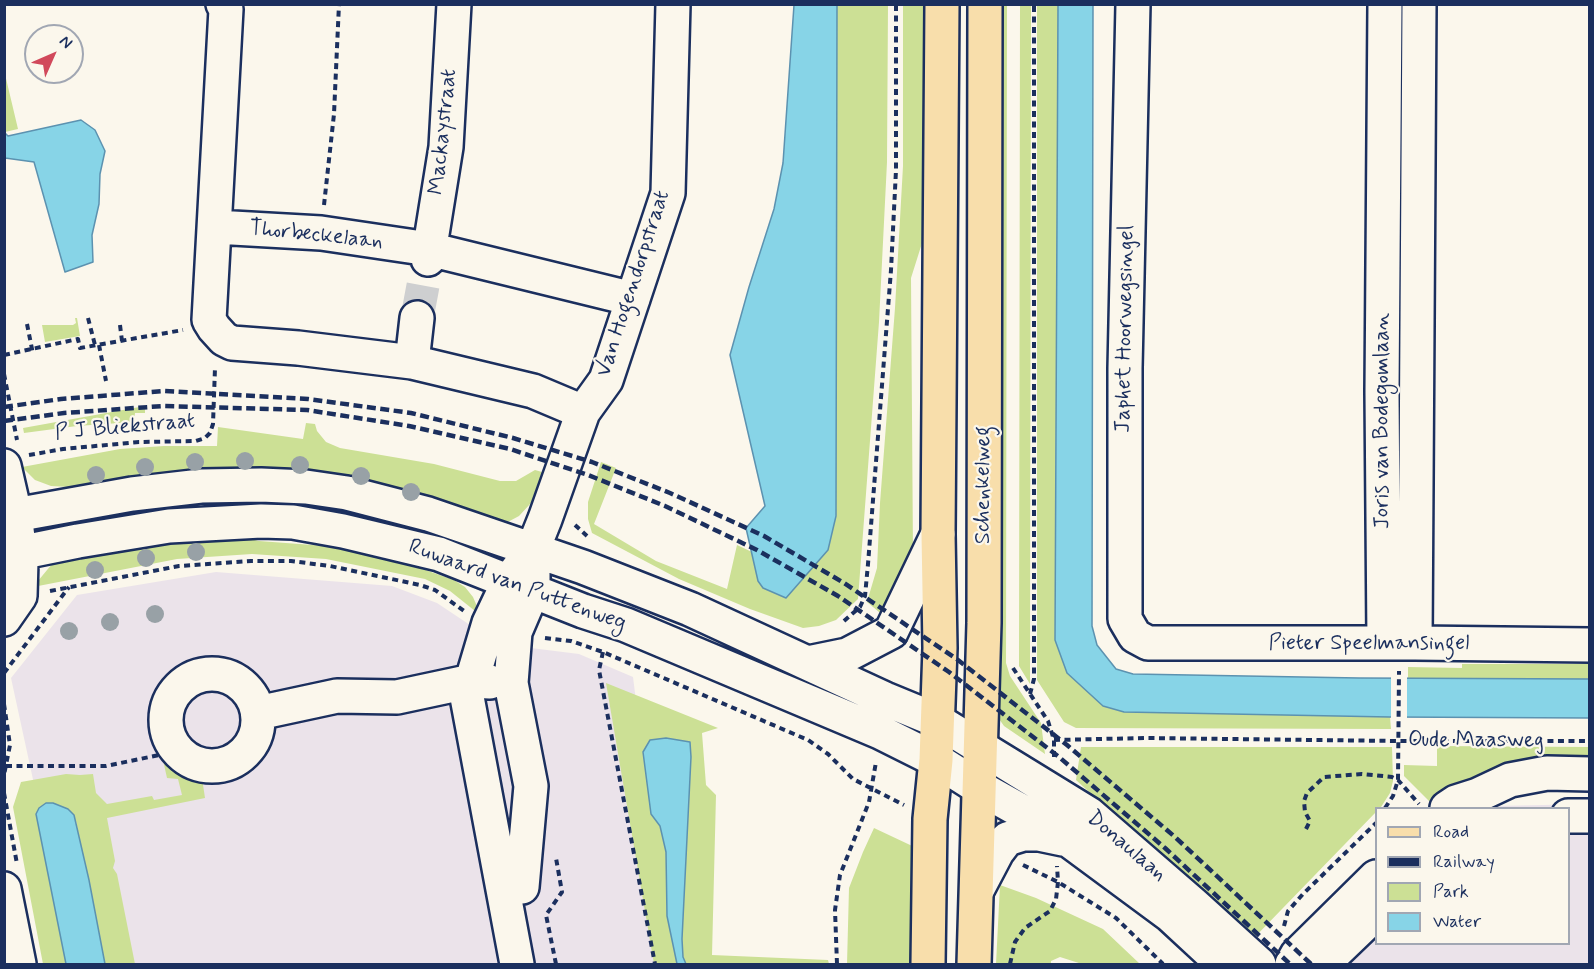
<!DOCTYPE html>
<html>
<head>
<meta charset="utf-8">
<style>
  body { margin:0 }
  #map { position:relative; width:1594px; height:969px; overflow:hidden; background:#fbf7ec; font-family:Mynerve,sans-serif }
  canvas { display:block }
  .frame { position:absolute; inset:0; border:6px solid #1b2f5e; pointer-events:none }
  .legend { position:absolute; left:1375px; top:807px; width:195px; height:138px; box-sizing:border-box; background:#fbf7ec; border:2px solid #a1a7b3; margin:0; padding:8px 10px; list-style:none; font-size:18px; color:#1b2f5e }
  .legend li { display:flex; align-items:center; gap:12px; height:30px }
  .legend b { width:30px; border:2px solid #a1a7b3 }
  .north { position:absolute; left:24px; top:24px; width:60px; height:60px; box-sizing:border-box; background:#fbf7ec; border:2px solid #a1a7b3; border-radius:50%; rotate:45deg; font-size:16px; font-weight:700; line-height:24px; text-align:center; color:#1b2f5e }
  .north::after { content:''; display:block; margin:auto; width:21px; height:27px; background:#d1495b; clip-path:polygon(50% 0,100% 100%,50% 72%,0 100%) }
</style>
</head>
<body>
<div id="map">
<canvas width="1594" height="969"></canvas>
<div class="frame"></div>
<ul class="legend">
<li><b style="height:8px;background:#f8deab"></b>Road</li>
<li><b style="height:8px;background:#1b2f5e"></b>Railway</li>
<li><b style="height:16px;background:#cce095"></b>Park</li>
<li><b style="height:16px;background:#87d4e7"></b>Water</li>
</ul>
<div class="north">N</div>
</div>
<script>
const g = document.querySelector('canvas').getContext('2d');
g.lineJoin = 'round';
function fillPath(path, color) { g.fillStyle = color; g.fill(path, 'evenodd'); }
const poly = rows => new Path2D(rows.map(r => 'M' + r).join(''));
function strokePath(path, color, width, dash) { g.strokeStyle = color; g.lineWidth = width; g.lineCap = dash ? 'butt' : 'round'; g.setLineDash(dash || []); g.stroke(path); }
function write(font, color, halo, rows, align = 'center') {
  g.font = font + ' Mynerve,sans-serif'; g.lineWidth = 4.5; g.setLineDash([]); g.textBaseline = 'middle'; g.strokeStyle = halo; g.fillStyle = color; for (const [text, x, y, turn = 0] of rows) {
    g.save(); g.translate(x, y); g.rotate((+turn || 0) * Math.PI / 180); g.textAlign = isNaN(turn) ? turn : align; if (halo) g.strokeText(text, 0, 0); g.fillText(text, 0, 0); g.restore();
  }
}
fillPath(poly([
  [216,572,392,586,437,603,473,627,531,648,579,654,633,677,669,964,73,964,11,678,77,595],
  [1589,804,1589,964,1341,964,1376,907,1376,944,1568,944,1568,808,1493,808,1497,806]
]), '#ebe3ea');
fillPath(poly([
  [1031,4,1030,654,1030,684,1019,666,1020,5],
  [1058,4,1055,640,1067,673,1390,717,1391,729,1076,728,1064,722,1037,680,1037,5],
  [837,5,888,5,887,162,879,322,858,599,836,620,819,626,803,628,750,609,679,579,592,533,588,519,588,502,601,462,616,468,594,524,656,561,727,589,737,545,752,552,758,581,828,550,836,516],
  [903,5,924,5,923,240,911,278,913,555,885,617,867,602,877,568,880,503,895,308,903,166],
  [995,5,1007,5,1006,663,1010,676,1041,723,1045,754,1004,726,997,716],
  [4,70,18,129,5,132,4,132],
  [75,318,77,318,80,336,45,342,42,325,73,325,76,323],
  [145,406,145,413,135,413,134,422,77,426,24,433,23,428],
  [306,423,315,424,317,431,326,442,340,448,434,464,500,481,516,481,535,470,542,472,531,503,519,516,504,524,315,473,275,468,205,469,126,478,69,487,51,486,35,480,22,467,120,449,164,446,217,446,218,427,303,439],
  [218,531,259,541,326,546,411,565,454,580,465,587,473,597,479,611,475,611,450,591,425,579,326,559,252,554,177,559,33,587,52,564,67,555],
  [1462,664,1589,664,1589,679,1408,679,1408,667,1462,668],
  [606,683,718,728,702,733,706,785,716,795,712,955,828,960,829,964,686,964,683,957,682,939,691,757,690,742,651,814,660,826,666,852,667,916,677,964,654,964],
  [1437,746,1589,747,1589,763,1434,806,1404,776,1404,765,1437,766],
  [1081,747,1392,747,1393,781,1390,793,1381,807,1376,808,1376,812,1251,941,1076,780],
  [167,759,175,766,202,778,205,798,107,818,115,861,113,868,117,874,135,964,105,964,76,821,53,803,46,803,39,808,36,814,66,964,43,964,13,807,21,782,66,774,80,775,93,774,96,793,107,804,152,796,154,800,182,795,178,779,167,778,163,760],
  [874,828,925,852,918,964,847,964,849,888,863,852],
  [1000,885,1036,898,1103,929,1140,964,1082,964,1060,957,1051,961,1051,964,996,964]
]), '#cce095');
const water = poly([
  [794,5,837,5,836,516,828,550,786,598,763,588,758,581,746,528,765,506,730,355,749,287,774,209,783,163,794,5],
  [1058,5,1093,5,1092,626,1097,645,1116,669,1133,674,1359,678,1589,679,1589,718,1390,717,1124,712,1103,706,1067,673,1055,640,1058,5],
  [81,120,95,130,105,151,100,174,99,204,92,235,93,262,65,272,34,162,5,158,5,133,8,136,81,120],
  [666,738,690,742,691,757,682,939,683,957,686,964,677,964,667,916,666,852,660,826,651,814,643,752,650,740,666,738],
  [46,803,53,803,68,809,74,815,89,880,105,964,66,964,36,814,39,808,46,803]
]);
fillPath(water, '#87d4e7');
strokePath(water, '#5c92b0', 1.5);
fillPath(poly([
  [1391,675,1407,676,1407,721,1391,720]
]), '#fbf7ec');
strokePath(poly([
  [417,318,428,259]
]), '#cecfd0', 33, [33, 16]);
const minor = poly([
  [223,4,226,9,209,320,214,328,224,339,232,343,298,348,412,362,533,391,583,412],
  [1133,4,1125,368,1125,619,1135,636,1148,643,1415,643,1590,645],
  [215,227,321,233,429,249,633,299],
  [428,259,446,147,454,4],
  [412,362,417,318],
  [4,466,15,514,21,561,20,596,4,619],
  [4,517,132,494,201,486,261,485,306,487,347,493,428,514,583,567,690,609,885,699,936,720,1089,814,1194,905,1259,964],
  [4,556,78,541,169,526,261,521,293,522,343,531,439,554,583,611,626,625,880,732,936,760,980,788,1055,830,1170,915,1223,964],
  [1384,643,1382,391,1385,4],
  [1415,643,1419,4],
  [808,663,847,655,891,632,938,534],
  '166 720a46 46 0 1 1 92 0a46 46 0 1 1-92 0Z',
  [258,713,337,696,397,697,472,681,490,682],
  [1447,808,1456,802,1478,795,1510,780,1547,773,1590,774],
  [1568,816,1590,816],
  [522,887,531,786,511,683,515,632,533,590,533,569],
  [4,889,19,964],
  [977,890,997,852,1007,839,1023,834,1039,834,1063,839],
  [517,964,467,697,489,623,509,581,533,549,545,519,583,412,606,380,668,193,673,4],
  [1292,964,1297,955,1376,877],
  [1323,964,1376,913]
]);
const major = poly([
  [928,964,930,819,936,760,940,648,938,534,942,4],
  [974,964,984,623,985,4]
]);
strokePath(minor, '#1b2f5e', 38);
strokePath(major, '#1b2f5e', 38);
strokePath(poly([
  [324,205,334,114,339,4],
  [88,318,95,345],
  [27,324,33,354],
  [120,325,122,341],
  [99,345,106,381],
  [4,355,78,339,80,348,183,330],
  [4,374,17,440],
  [29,455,63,449,139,442,196,441,205,438,210,433,213,424,215,368],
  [575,525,587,536],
  [50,591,179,566,251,561,291,561,330,566,420,585,435,590,464,611],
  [844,621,860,607,865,596,868,564,891,270,896,170,896,4],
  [545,638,571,641,603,652,808,740,828,754,853,779,904,805],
  [603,652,599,670,655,964],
  [1013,668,1048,721,1054,740,1054,757],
  [4,673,69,587],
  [1030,694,1034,679,1034,4],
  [4,704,10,745,4,775],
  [1054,740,1146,738,1397,741,1590,741],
  [6,766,106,766,164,754,175,748],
  [217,766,219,775],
  [4,793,17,864],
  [1385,808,1393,796,1398,780,1399,671],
  [1306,829,1310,821,1305,812,1304,801,1307,793,1324,777,1362,774,1392,777,1398,780,1419,804],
  [1023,865,1058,882,1116,918,1163,964],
  [1284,926,1288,911,1303,894,1376,823],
  [556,964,546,915,562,892,556,858],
  [837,964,835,910,840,875,869,802,876,762],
  [1010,964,1015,942,1025,928,1050,911,1056,899,1058,882,1057,866]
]), '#1b2f5e', 4, [6, 4.5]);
strokePath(minor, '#fbf7ec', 33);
strokePath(major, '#f8deab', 33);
strokePath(poly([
  [4,407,61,399,164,391,308,399,411,413,513,438,592,462,670,493,764,536,844,583,958,660,1067,745,1175,837,1311,964],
  [4,421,64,413,164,406,307,410,409,426,510,449,588,475,665,506,757,550,838,596,949,672,1059,757,1165,848,1290,964]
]), '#1b2f5e', 4.5, [9, 4.5]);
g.fillStyle = '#98a1a6';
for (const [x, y] of [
  [245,461],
  [195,462],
  [300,465],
  [145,467],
  [96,475],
  [361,476],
  [411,492],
  [196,552],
  [146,558],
  [95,570],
  [155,614],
  [110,622],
  [69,631]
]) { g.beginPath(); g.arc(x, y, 9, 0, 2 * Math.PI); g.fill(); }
write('22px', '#1b2f5e', '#fbf7ec', [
  ["Mackaystraat",444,132,-84],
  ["Thorbeckelaan",316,236,6],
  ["Van Hogendorpstraat",634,284,-72],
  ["Japhet Hoorwegsingel",1126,329,-89],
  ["Joris van Bodegomlaan",1383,421,-90],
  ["P J Bliekstraat",125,428,-5],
  ["Schenkelweg",984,485,-90],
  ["Ruwaard van Puttenweg",517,586,20],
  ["Pieter Speelmansingel",1369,644],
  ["Oude Maasweg",1476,741],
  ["Donaulaan",1126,847,40]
]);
</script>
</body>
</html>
